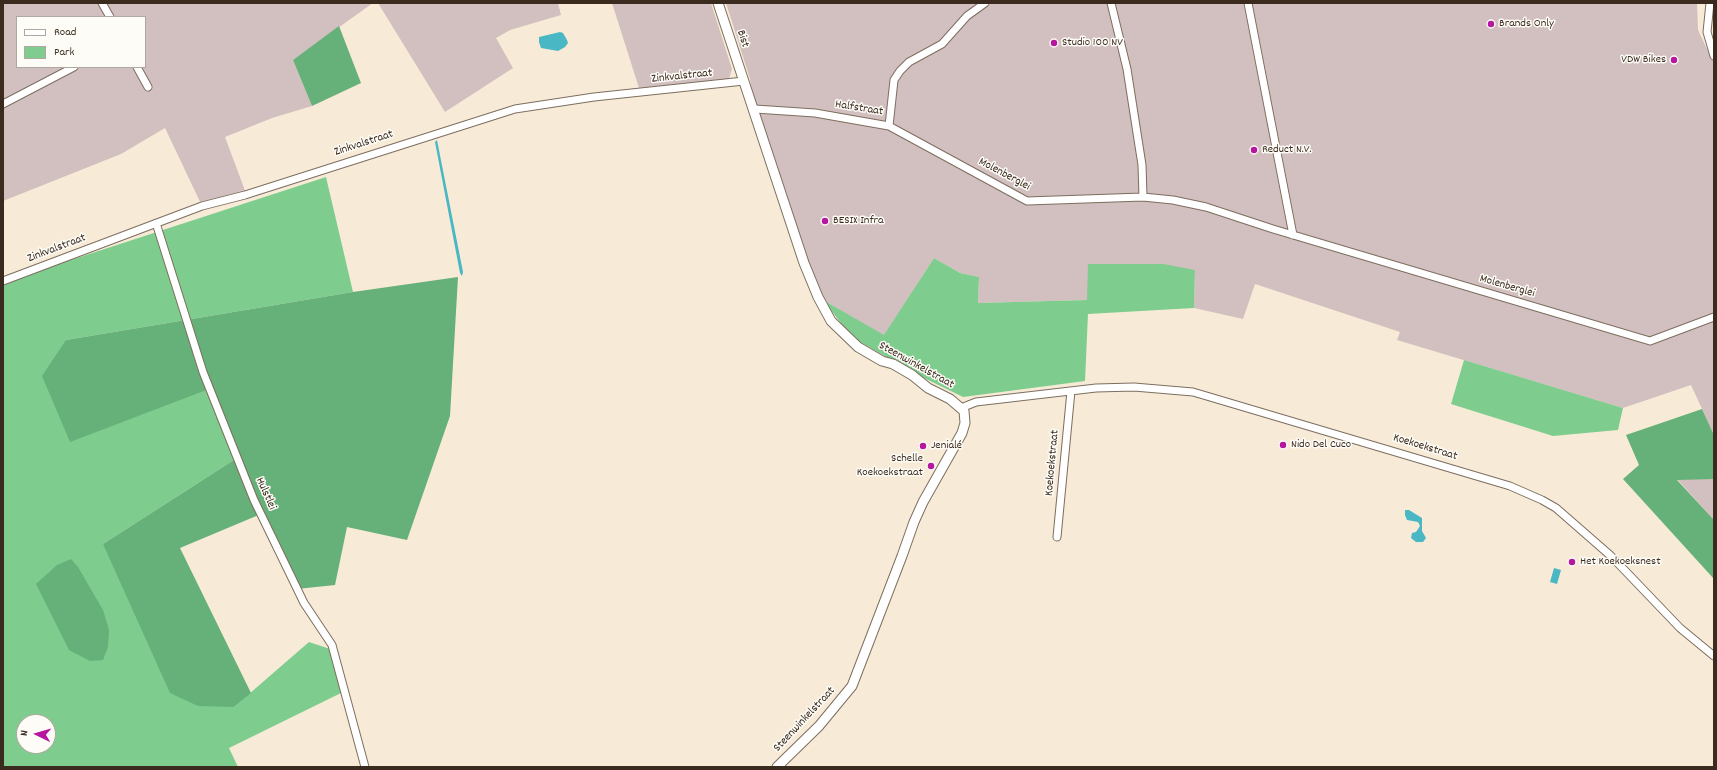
<!DOCTYPE html>
<html>
<head>
<meta charset="utf-8">
<style>
  body { margin:0 }
  #map { position:relative; width:1717px; height:770px; overflow:hidden; background:#f7ebd7; font-family:Dekko,sans-serif }
  canvas { display:block }
  .frame { position:absolute; inset:0; border:4px solid #3b2a1e; pointer-events:none }
  .legend { position:absolute; left:16px; top:16px; width:130px; height:52px; box-sizing:border-box; background:#fdfcf7; border:1px solid #afa8a0; margin:0; padding:5px 7px; list-style:none; font-size:12px; color:#3b2a1e }
  .legend li { display:flex; align-items:center; gap:8px; height:20px }
  .legend b { width:20px; border:1px solid #afa8a0 }
  .north { position:absolute; left:16px; top:714px; width:40px; height:40px; box-sizing:border-box; background:#fdfcf7; border:1px solid #afa8a0; border-radius:50%; rotate:275deg; font-size:11px; font-weight:700; line-height:16px; text-align:center; color:#3b2a1e }
  .north::after { content:''; display:block; margin:auto; width:14px; height:18px; background:#b5179e; clip-path:polygon(50% 0,100% 100%,50% 72%,0 100%) }
</style>
</head>
<body>
<div id="map">
<canvas width="1717" height="770"></canvas>
<div class="frame"></div>
<ul class="legend">
<li><b style="height:5px;background:#fff"></b>Road</li>
<li><b style="height:11px;background:#7ecd8e"></b>Park</li>
</ul>
<div class="north">N</div>
</div>
<script>
const g = document.querySelector('canvas').getContext('2d');
g.lineJoin = 'round';
function fillPath(path, color) { g.fillStyle = color; g.fill(path, 'evenodd'); }
const poly = rows => new Path2D(rows.map(r => 'M' + r).join(''));
function strokePath(path, color, width, dash) { g.strokeStyle = color; g.lineWidth = width; g.lineCap = dash ? 'butt' : 'round'; g.setLineDash(dash || []); g.stroke(path); }
function write(font, color, halo, rows, align = 'center') {
  g.font = font + ' Dekko,sans-serif'; g.lineWidth = 3; g.setLineDash([]); g.textBaseline = 'middle'; g.strokeStyle = halo; g.fillStyle = color; for (const [text, x, y, turn = 0] of rows) {
    g.save(); g.translate(x, y); g.rotate((+turn || 0) * Math.PI / 180); g.textAlign = isNaN(turn) ? turn : align; if (halo) g.strokeText(text, 0, 0); g.fillText(text, 0, 0); g.restore();
  }
}
fillPath(poly([
  [3,3,373,3,293,60,312,106,272,118,225,137,247,196,202,206,165,128,121,154,3,201],
  [17,17,145,17,145,67,17,67],
  [378,3,558,3,561,15,510,30,496,38,513,68,445,112],
  [612,3,711,3,732,69,729,79,639,88],
  [726,3,1697,3,1698,30,1714,64,1714,435,1691,385,1623,408,1397,340,1400,332,1255,284,1243,319,1194,308,1195,270,1087,300,978,303,979,277,960,273,934,258,884,336,818,297,755,109,750,79],
  [1677,479,1714,479,1714,520]
]), '#d2bfbf');
fillPath(poly([
  [326,177,353,292,66,340,209,389,237,458,103,544,234,707,309,642,330,649,341,693,229,748,238,767,3,767,3,282],
  [24,722,48,722,48,746,24,746],
  [934,258,960,273,979,277,978,303,1087,300,1088,264,1163,264,1195,270,1194,308,1088,314,1085,381,963,397,922,377,860,342,844,327,823,300,884,335],
  [1464,360,1623,408,1618,430,1553,436,1451,404]
]), '#7ecd8e');
fillPath(poly([
  [339,26,361,83,312,106,293,60],
  [458,277,450,416,407,540,347,527,335,585,297,589,261,514,180,548,251,693,234,707,198,706,170,693,103,544,237,458,209,389,70,442,42,376,66,340,353,292],
  [1702,409,1714,435,1714,479,1677,480,1714,520,1714,579,1623,479,1639,465,1626,435],
  [71,559,78,567,103,610,109,630,108,647,103,660,90,661,69,650,36,584,57,565]
]), '#66b079');
fillPath(poly([
  [560,32,563,33,567,40,568,43,565,47,558,51,541,48,539,42,539,37],
  [437,140,463,272,462,276,460,273,435,142],
  [1405,510,1409,510,1422,518,1422,531,1426,538,1423,542,1416,542,1411,538,1412,533,1416,532,1420,526,1418,522,1407,520,1405,515],
  [1554,568,1561,570,1557,584,1550,582]
]), '#49b7c4');
const minor = poly([
  [102,3,110,17],
  [1111,3,1127,69,1142,165,1143,197],
  [1248,3,1293,235],
  [1710,3,1707,32,1714,56],
  [137,67,148,87],
  [3,104,74,67],
  [755,109,815,113,889,126,1027,201,1143,197,1173,200,1206,207,1273,229,1650,341,1714,317],
  [889,126,894,80,900,71,909,62,942,44,967,16,985,3],
  [156,223,203,372,254,500,304,603,332,645,365,767],
  [3,281,202,206,245,195,515,109,594,97,744,81],
  [961,408,976,402,1096,388,1134,387,1193,392,1510,486,1542,500,1556,508,1611,556,1680,628,1714,656],
  [1057,537,1071,391]
]);
const tertiary = poly([
  [718,3,804,263,818,297,831,321,858,347,882,361,893,364,912,375,928,388,950,399,964,411,965,423,962,433,923,502,914,522,902,556,852,686,819,726,777,767]
]);
strokePath(minor, '#7d6e5f', 9);
strokePath(tertiary, '#7d6e5f', 11);
strokePath(minor, '#fff', 7);
strokePath(tertiary, '#fff', 9);
for (const [x, y, r, color] of [
  [1491,24,4,"#b5179e"],
  [1054,43,4,"#b5179e"],
  [1674,60,4,"#b5179e"],
  [1254,150,4,"#b5179e"],
  [825,221,4,"#b5179e"],
  [1283,445,4,"#b5179e"],
  [923,446,4,"#b5179e"],
  [931,466,4,"#b5179e"],
  [1572,562,4,"#b5179e"]
]) { const dot = new Path2D(); dot.arc(x, y, r, 0, 2 * Math.PI); g.fillStyle = color; g.fill(dot); strokePath(dot, '#fdfcf7', 1.5); }
write('12px', '#3b2a1e', '#fdfcf7', [
  ["Brands Only",1499,24],
  ["Studio 100 NV",1062,43],
  ["VDW Bikes",1666,60,"right"],
  ["Reduct N.V.",1262,150],
  ["BESIX Infra",833,221],
  ["Nido Del Cuco",1291,445],
  ["Jenialé",931,446],
  ["Schelle",923,459,"right"],
  ["Koekoekstraat",923,473,"right"],
  ["Het Koekoeksnest",1580,562]
], 'left');
write('12px', '#3b2a1e', '#fdfcf7', [
  ["Bist",742,39,72],
  ["Zinkvalstraat",682,77,-6],
  ["Halfstraat",859,109,9],
  ["Zinkvalstraat",364,144,-18],
  ["Molenberglei",1004,175,28],
  ["Zinkvalstraat",57,249,-21],
  ["Molenberglei",1507,287,16],
  ["Steenwinkelstraat",916,366,29],
  ["Koekoekstraat",1425,448,17],
  ["Koekoekstraat",1053,463,-85],
  ["Hulstlei",265,494,66],
  ["Steenwinkelstraat",805,720,-47]
]);
</script>
</body>
</html>
